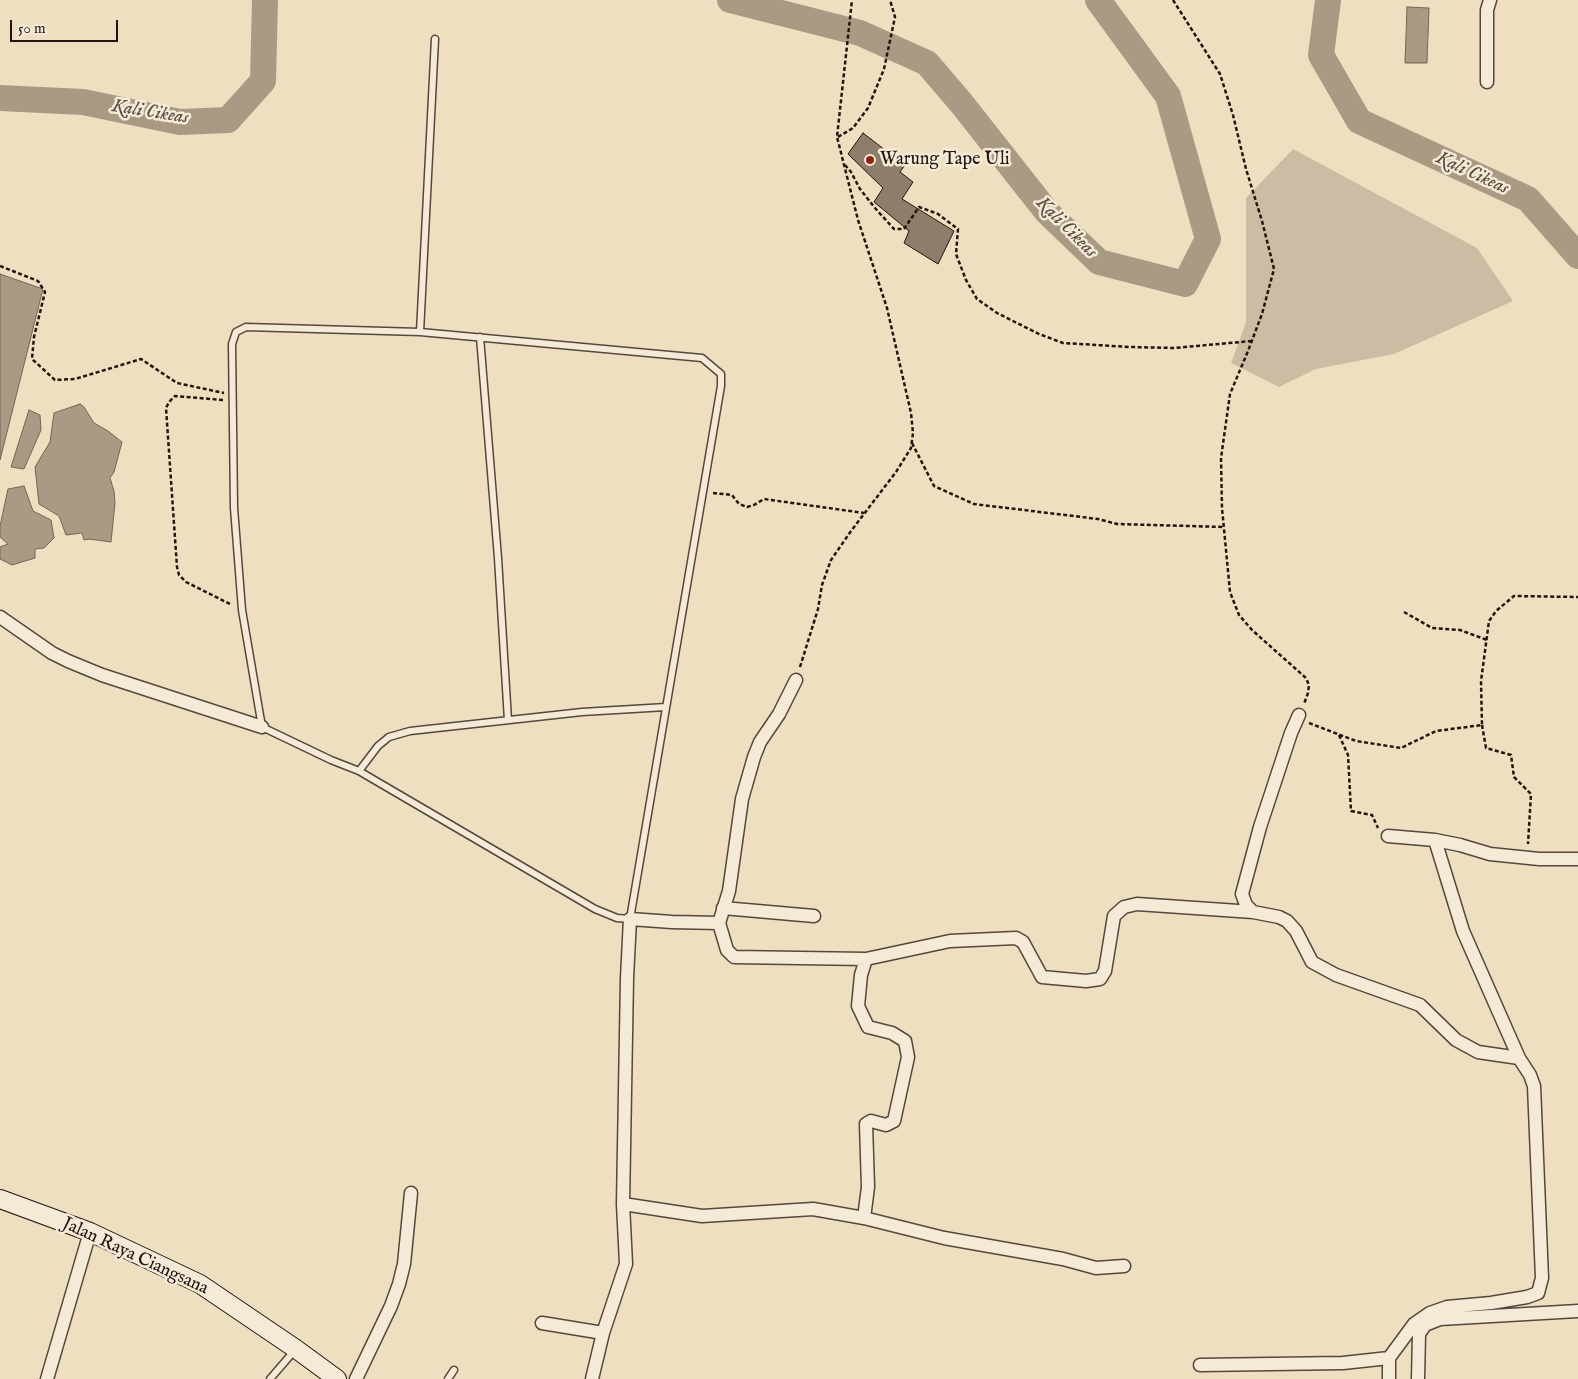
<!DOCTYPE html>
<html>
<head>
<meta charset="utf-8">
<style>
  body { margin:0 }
  #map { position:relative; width:1578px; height:1379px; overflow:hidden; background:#efdfc1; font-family:"IM FELL English",serif }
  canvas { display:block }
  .scale { position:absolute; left:10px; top:20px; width:108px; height:22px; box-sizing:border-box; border:2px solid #22140e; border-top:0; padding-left:6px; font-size:15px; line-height:18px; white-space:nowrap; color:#22140e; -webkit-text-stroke:4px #f5ead7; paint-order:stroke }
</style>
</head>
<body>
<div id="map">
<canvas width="1578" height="1379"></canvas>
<div class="scale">50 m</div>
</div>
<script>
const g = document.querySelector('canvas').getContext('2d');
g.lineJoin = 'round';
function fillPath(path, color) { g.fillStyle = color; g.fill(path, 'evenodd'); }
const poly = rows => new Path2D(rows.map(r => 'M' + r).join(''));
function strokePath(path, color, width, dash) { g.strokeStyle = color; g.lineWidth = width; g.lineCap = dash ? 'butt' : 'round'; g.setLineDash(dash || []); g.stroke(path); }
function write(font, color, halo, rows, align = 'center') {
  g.font = font + ' "IM FELL English",serif'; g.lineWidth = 5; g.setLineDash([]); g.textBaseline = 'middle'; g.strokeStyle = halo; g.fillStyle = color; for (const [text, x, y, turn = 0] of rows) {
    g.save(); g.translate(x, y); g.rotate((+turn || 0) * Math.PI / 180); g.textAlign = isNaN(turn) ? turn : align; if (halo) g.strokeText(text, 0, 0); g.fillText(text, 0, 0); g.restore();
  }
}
fillPath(poly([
  [1293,149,1477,248,1513,301,1394,354,1316,369,1279,387,1231,363,1246,322,1246,198]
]), '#ccbca3');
const water = poly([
  [1407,7,1429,8,1427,63,1405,63,1407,7],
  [0,274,43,289,0,460,0,274],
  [80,404,84,407,94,423,108,431,122,442,114,472,110,478,114,491,115,503,111,542,89,539,84,540,82,533,66,535,59,516,39,504,35,467,50,442,54,413,80,404],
  [29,410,40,415,41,430,24,469,11,467,29,410],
  [24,486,33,511,51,520,54,538,44,548,35,549,35,558,12,565,0,559,0,547,8,544,0,537,0,526,8,489,24,486]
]);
fillPath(water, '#a99a84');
strokePath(water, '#736455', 1);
strokePath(poly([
  [730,0,860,33,927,63,962,104,1047,212,1099,262,1185,284,1208,239,1168,96,1098,0],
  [1328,0,1321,55,1359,121,1528,199,1578,256],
  [0,98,83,102,180,122,228,120,263,81,265,0]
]), '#a99a84', 26);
const building = poly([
  [863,133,889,153,891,150,907,162,900,172,913,182,902,199,954,231,938,264,904,243,909,231,874,202,883,188,848,154,863,133]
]);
fillPath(building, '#8d7e6b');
strokePath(building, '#22140e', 1);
const lane = poly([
  [246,327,420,332,702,358,721,374,721,386,630,919,617,918,595,909,359,771,331,760,262,727,242,610,234,508,232,344,236,332,246,327],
  [420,332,435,39],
  [480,337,498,558,508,720],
  [359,771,378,746,389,737,410,731,582,712,666,707],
  [270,1379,295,1350],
  [448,1379,454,1370]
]);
const street = poly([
  [1487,82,1487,10,1490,0],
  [0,617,52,653,68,661,102,675,262,727],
  [1299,715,1291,733,1260,827,1242,894,1246,905,1253,912,1279,917,1287,921,1296,931,1312,962,1336,975,1420,1005,1456,1040,1478,1052,1519,1058,1530,1075,1534,1086,1542,1278,1538,1293,1527,1297,1491,1303,1447,1307,1430,1313,1414,1324,1389,1358,1389,1379],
  [1388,836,1435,840,1460,845,1490,854,1539,859,1578,859],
  [1435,840,1463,931,1519,1058],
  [723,908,814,916],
  [719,923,729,891,742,799,754,757,760,742,779,714,796,680],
  [623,1204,702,1216,813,1209,864,1218,944,1238,1063,1259,1096,1268,1124,1266],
  [864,1218,868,1187,866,1124,871,1121,886,1125,894,1121,908,1057,905,1041,892,1033,868,1027,858,1006,861,975,866,959],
  [542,1323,603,1333],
  [1200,1365,1343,1363,1389,1358],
  [47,1379,90,1232],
  [356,1379,391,1306,399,1284,404,1264,411,1193],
  [592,1379,603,1333,626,1264,623,1204,627,978,630,919,672,922,719,923,727,950,734,957,866,959,950,941,1016,938,1023,942,1042,977,1086,981,1100,979,1105,971,1114,916,1124,907,1137,904,1253,912],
  [1418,1379,1419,1334,1425,1325,1440,1319,1578,1311]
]);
const secondary = poly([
  [0,1199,90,1232,200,1284,296,1349,337,1379]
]);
strokePath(lane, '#55473b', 9);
strokePath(street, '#55473b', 15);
strokePath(secondary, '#22140e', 20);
strokePath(poly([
  [1173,0,1220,74,1233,115,1246,169,1262,221,1274,269,1262,314,1248,351,1230,394,1221,458,1222,508,1230,592,1239,615,1252,630,1306,678,1309,685,1308,693,1304,704],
  [838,137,853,128,868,108,884,69,895,17,890,0],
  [845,165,851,172,860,189,875,208,894,229,904,229,919,207,938,214,958,229,956,254,966,280,977,299,997,313,1039,334,1063,343,1130,347,1174,348,1252,341],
  [0,266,38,281,45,292,34,337,32,359,55,380,75,379,141,359,177,383,224,393],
  [223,400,175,396,169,402,166,408,177,567,179,575,186,582,232,605],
  [912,443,934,486,974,504,1098,519,1117,524,1224,527],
  [713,493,732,495,739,504,747,507,754,505,764,499,864,513],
  [1404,612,1432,628,1460,630,1487,640],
  [800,667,818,609,822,585,831,560,851,531,896,472,911,448,913,433,911,413,887,308,858,220,837,137,852,0],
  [1309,723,1356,741,1401,748,1436,731,1482,725,1481,681,1489,621,1496,611,1514,596,1578,597],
  [1482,725,1486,748,1511,755,1514,777,1531,794,1528,844],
  [1339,735,1348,755,1351,811,1372,815,1378,828]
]), '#22140e', 2.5, [4, 2.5]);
strokePath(lane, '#f5ead7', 6);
strokePath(street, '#f5ead7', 12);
strokePath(secondary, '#f5ead7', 18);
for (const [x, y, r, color] of [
  [870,160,5,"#8f2418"]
]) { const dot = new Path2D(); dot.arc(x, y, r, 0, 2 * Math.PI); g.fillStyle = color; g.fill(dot); strokePath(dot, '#f5ead7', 2); }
write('18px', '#22140e', '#f5ead7', [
  ["Warung Tape Uli",880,160]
], 'left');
write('18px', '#22140e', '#f5ead7', [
  ["Jalan Raya Ciangsana",135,1257,25]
]);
write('italic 19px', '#584a3d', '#f5ead7', [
  ["Kali Cikeas",150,113,9],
  ["Kali Cikeas",1472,174,25],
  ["Kali Cikeas",1066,228,45]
]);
</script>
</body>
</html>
